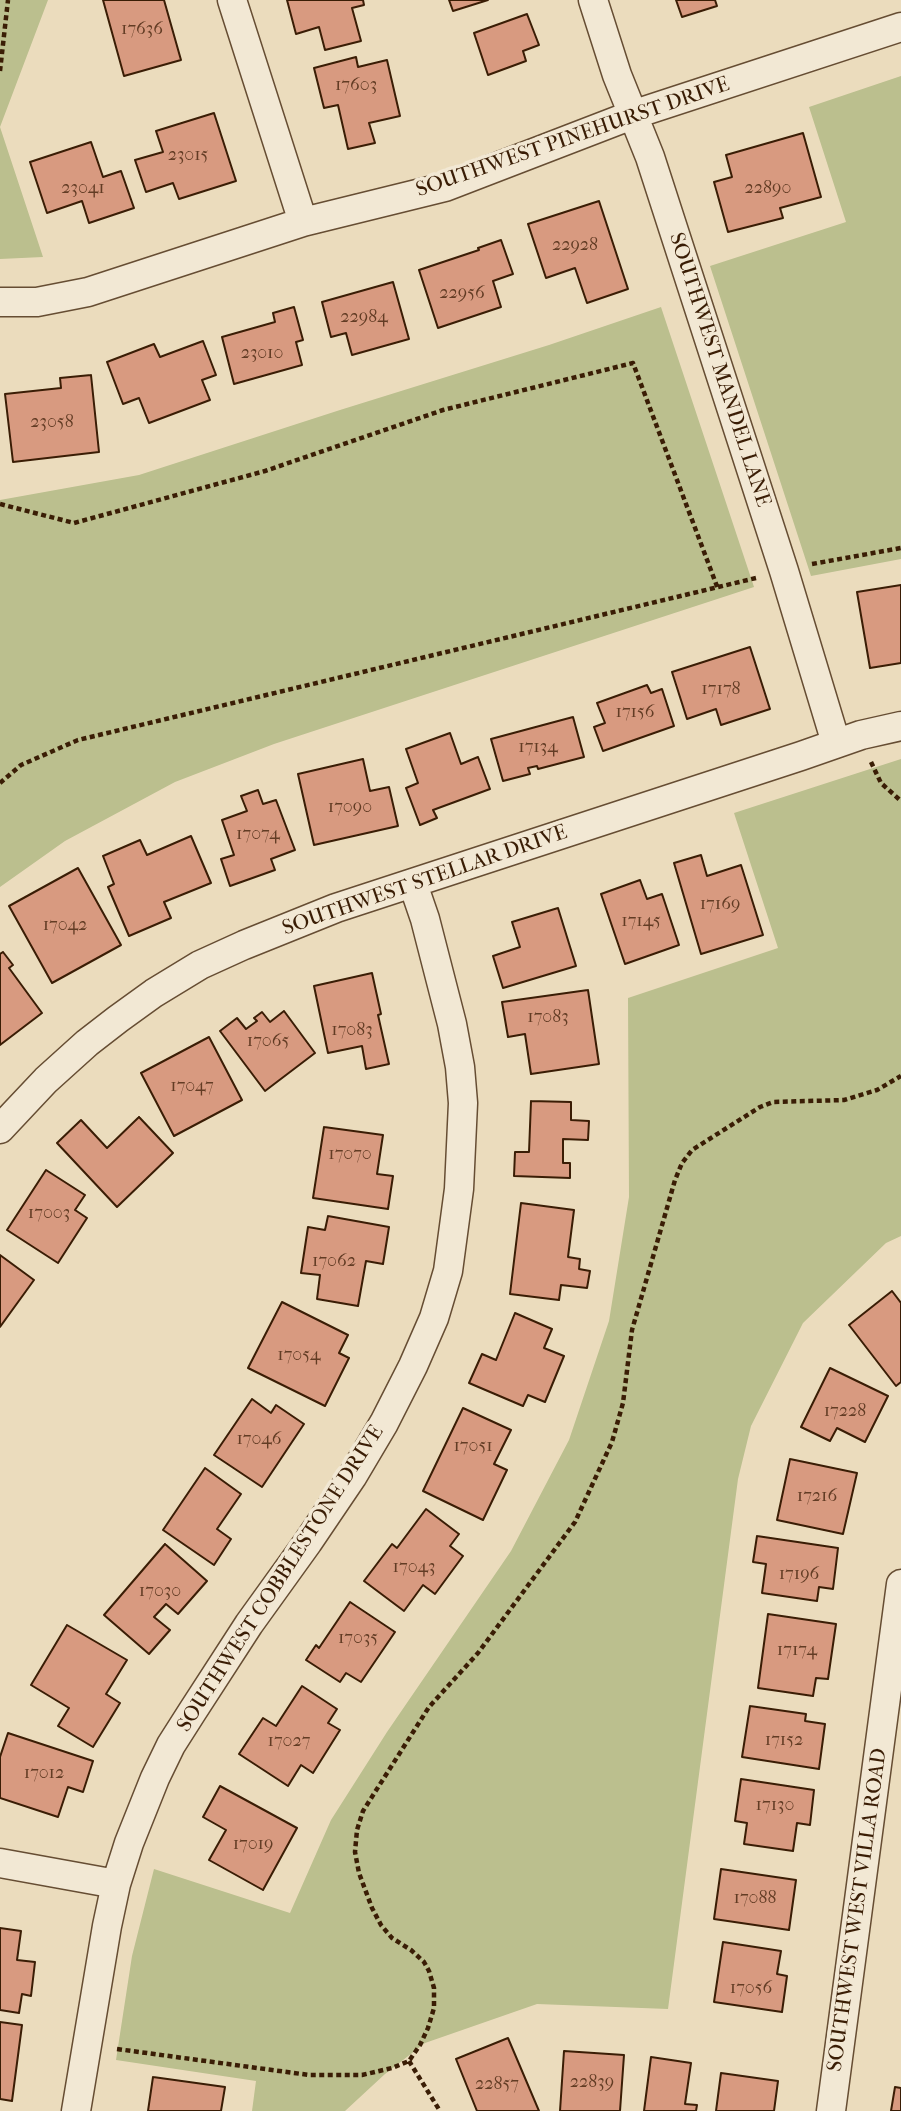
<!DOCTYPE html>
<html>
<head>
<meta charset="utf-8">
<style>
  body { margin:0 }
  canvas { display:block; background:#ebdcbd }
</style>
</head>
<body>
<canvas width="901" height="2111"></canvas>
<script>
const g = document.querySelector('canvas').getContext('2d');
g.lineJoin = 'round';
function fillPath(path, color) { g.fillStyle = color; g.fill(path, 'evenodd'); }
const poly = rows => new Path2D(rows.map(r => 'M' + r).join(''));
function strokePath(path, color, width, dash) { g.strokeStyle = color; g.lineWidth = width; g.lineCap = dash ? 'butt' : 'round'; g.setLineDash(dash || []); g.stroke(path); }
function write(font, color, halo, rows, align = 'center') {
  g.font = font + ' "IM FELL French Canon",serif'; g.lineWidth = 7; g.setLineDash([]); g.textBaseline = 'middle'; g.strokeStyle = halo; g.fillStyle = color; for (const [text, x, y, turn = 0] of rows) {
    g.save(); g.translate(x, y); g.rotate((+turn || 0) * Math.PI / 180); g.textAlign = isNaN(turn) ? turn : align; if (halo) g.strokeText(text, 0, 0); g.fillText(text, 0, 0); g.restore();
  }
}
fillPath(poly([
  [0,0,48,0,0,127,43,257,0,259],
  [901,76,901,559,811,576,710,266,846,222,809,107],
  [661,307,754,587,274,744,175,782,65,841,0,887,0,500,139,475,340,410,549,345],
  [901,759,901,1236,886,1243,803,1323,751,1426,738,1479,668,2009,537,2004,425,2043,385,2074,345,2111,252,2111,256,2081,116,2060,132,1956,154,1869,290,1913,331,1820,387,1732,511,1551,569,1440,609,1321,629,1197,628,998,778,948,734,813]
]), '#bbbf8e');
const building = poly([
  [103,0,164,0,181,60,124,76,103,0],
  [287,0,363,0,364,5,352,8,361,41,325,50,319,27,296,34,287,0],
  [449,0,488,0,453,11,449,0],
  [676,0,715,0,717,6,682,17,676,0],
  [527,14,539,45,523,51,526,61,488,75,474,33,527,14],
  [356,57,358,67,387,60,400,116,369,123,375,143,348,149,338,105,324,108,314,68,356,57],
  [214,113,236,181,179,199,173,183,146,192,135,160,163,152,156,131,214,113],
  [803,133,821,197,780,208,783,218,728,232,714,182,732,177,726,155,803,133],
  [91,142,103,177,121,171,134,208,89,223,82,201,47,213,30,162,91,142],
  [599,201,628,289,587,303,575,268,546,278,528,224,599,201],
  [501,240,513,274,493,281,501,307,438,328,419,270,479,250,478,248,501,240],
  [393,282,409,339,352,355,346,333,331,337,322,302,393,282],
  [294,307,303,340,296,342,302,365,234,384,222,337,275,322,273,313,294,307],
  [203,341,216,375,202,380,210,400,149,423,139,398,123,404,107,362,154,344,160,357,203,341],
  [91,375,99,452,13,462,5,394,61,388,60,378,91,375],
  [901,585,901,663,870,668,857,592,901,585],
  [750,647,770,709,721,725,716,709,687,719,672,672,750,647],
  [647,685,651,693,662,689,674,726,603,751,594,727,605,723,597,703,647,685],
  [573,717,584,757,538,769,537,766,528,768,530,774,503,781,491,739,573,717],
  [450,733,461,764,478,757,490,789,433,810,437,818,420,825,406,788,418,783,406,749,450,733],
  [363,759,370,791,389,787,398,826,314,845,298,774,363,759],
  [258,790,263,804,276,800,295,850,271,859,275,870,230,886,221,859,234,855,222,820,247,811,241,796,258,790],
  [191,836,211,883,164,902,171,918,129,936,108,887,114,884,103,856,140,840,147,855,191,836],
  [701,855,707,876,741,865,763,935,701,954,674,863,701,855],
  [78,868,121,945,52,983,9,906,78,868],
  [640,880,647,899,662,894,679,945,625,964,601,894,640,880],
  [558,908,576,966,503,988,493,956,520,947,512,922,558,908],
  [3,952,13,965,9,968,42,1013,0,1045,0,954,3,952],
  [372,973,381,1014,378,1015,389,1064,366,1069,362,1046,328,1053,314,986,372,973],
  [588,990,599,1064,531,1074,525,1034,508,1037,502,1002,588,990],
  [284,1011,315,1053,265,1091,220,1031,237,1018,246,1029,257,1021,254,1018,262,1012,270,1022,284,1011],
  [209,1037,242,1100,174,1136,141,1073,209,1037],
  [531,1101,571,1102,571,1120,589,1121,588,1140,563,1139,563,1163,570,1163,570,1178,514,1176,515,1152,529,1152,531,1101],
  [139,1117,173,1153,117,1207,57,1143,81,1120,107,1148,139,1117],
  [324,1127,383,1135,377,1174,393,1176,388,1209,313,1198,324,1127],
  [46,1170,85,1195,75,1210,87,1218,58,1263,7,1230,46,1170],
  [521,1203,574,1210,568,1257,580,1259,579,1269,590,1271,587,1288,561,1285,559,1300,510,1294,521,1203],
  [328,1216,389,1227,383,1264,366,1261,358,1306,317,1299,320,1275,301,1273,308,1227,325,1230,328,1216],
  [0,1255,34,1280,0,1327,0,1255],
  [892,1291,901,1303,901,1382,896,1386,849,1325,892,1291],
  [282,1302,348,1335,339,1353,349,1358,325,1406,248,1368,282,1302],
  [515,1313,552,1329,544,1348,564,1356,545,1402,528,1395,523,1406,469,1383,482,1354,496,1360,515,1313],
  [830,1368,888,1396,865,1442,837,1428,830,1441,801,1427,830,1368],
  [252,1399,271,1413,276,1405,304,1424,262,1487,214,1455,252,1399],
  [463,1408,511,1430,494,1464,507,1470,483,1520,423,1491,463,1408],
  [790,1459,857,1473,843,1534,777,1520,790,1459],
  [205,1468,241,1494,217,1529,231,1539,214,1565,163,1530,205,1468],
  [426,1509,459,1534,450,1546,463,1556,435,1594,423,1585,404,1611,364,1581,392,1544,397,1548,426,1509],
  [757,1536,838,1548,833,1589,819,1587,817,1601,762,1593,766,1564,753,1562,757,1536],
  [165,1544,207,1581,178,1614,166,1604,154,1617,170,1630,149,1654,104,1615,165,1544],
  [350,1602,395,1632,361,1682,346,1673,340,1682,306,1660,316,1645,319,1648,350,1602],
  [768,1614,836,1624,828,1679,816,1678,813,1696,758,1688,768,1614],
  [67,1625,127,1660,106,1694,120,1703,93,1747,58,1726,69,1708,31,1685,67,1625],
  [302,1686,337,1709,328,1723,340,1730,313,1773,301,1765,288,1786,239,1754,263,1718,276,1726,302,1686],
  [750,1706,806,1714,805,1721,825,1724,819,1769,742,1757,750,1706],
  [8,1733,93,1761,83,1792,68,1787,58,1817,0,1798,0,1757,8,1733],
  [741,1779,814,1790,810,1825,797,1823,793,1851,744,1844,747,1823,735,1821,741,1779],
  [220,1786,297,1828,263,1890,209,1860,226,1830,203,1817,220,1786],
  [721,1869,796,1880,789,1930,714,1919,721,1869],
  [0,1928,21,1931,17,1960,35,1962,31,1996,22,1994,19,2013,0,2010,0,1928],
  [723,1942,781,1951,777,1974,787,1976,782,2012,714,2002,723,1942],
  [0,2022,22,2025,12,2101,0,2099,0,2022],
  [508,2038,539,2111,477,2111,456,2059,508,2038],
  [564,2051,624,2055,620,2111,560,2111,564,2051],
  [651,2057,691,2063,685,2104,697,2105,696,2111,644,2111,651,2057],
  [721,2073,778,2081,774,2111,716,2111,721,2073],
  [153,2077,225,2087,221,2111,148,2111,153,2077],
  [895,2087,901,2088,901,2111,891,2111,895,2087]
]);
fillPath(building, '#d89a80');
strokePath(building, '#3a1d05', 2);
const minor = poly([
  [232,0,303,222],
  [593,0,617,75,650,157,784,571,836,743],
  [0,302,37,302,88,292,303,222,445,187,632,115,901,27],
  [0,1129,46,1080,87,1043,118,1019,154,993,200,965,244,945,336,908,801,756,861,735,901,726],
  [0,1863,116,1884],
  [76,2111,107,1926,116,1884,129,1843,155,1778,171,1745,192,1712,249,1624,308,1542,352,1477,384,1423,413,1366,434,1318,448,1271,459,1189,463,1103,460,1067,452,1024,425,919,413,884],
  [831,2111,901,1584]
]);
strokePath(minor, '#664d33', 31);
strokePath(poly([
  [0,71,8,0],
  [0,504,74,523,265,471,443,410,633,363,718,589],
  [812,564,901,548],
  [871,762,881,783,901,801],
  [0,783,21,765,78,740,756,578],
  [117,2049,309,2075,362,2075,392,2068,409,2061,420,2045,428,2028,434,2008,434,1988,429,1971,424,1962,411,1950,392,1938,381,1925,372,1908,359,1873,355,1852,357,1830,363,1811,429,1707,478,1653,575,1522,612,1442,623,1403,632,1330,675,1180,682,1163,692,1150,760,1107,773,1102,844,1100,877,1090,901,1076],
  [409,2061,440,2111]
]), '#3a1d05', 4.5, [5, 3.5]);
strokePath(minor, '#f2e8d4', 28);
write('18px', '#623c24', null, [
  ["17636",142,30],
  ["17603",356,86],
  ["23015",188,156],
  ["23041",83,189],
  ["22890",768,189],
  ["22928",575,246],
  ["22956",462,294],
  ["22984",364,318],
  ["23010",262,354],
  ["23058",52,423],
  ["17178",721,690],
  ["17156",635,713],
  ["17134",538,748],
  ["17090",350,808],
  ["17074",258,835],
  ["17169",720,905],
  ["17145",641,922],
  ["17042",65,926],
  ["17083",548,1018],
  ["17083",352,1031],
  ["17065",268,1042],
  ["17047",192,1087],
  ["17070",350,1155],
  ["17003",49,1214],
  ["17062",334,1262],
  ["17054",299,1356],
  ["17228",845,1412],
  ["17046",259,1440],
  ["17051",473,1447],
  ["17216",817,1497],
  ["17043",414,1568],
  ["17196",799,1575],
  ["17030",160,1592],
  ["17035",358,1639],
  ["17174",797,1651],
  ["17152",784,1741],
  ["17027",289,1742],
  ["17012",44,1774],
  ["17130",775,1806],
  ["17019",253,1845],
  ["17088",755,1899],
  ["17056",751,1989],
  ["22839",592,2083],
  ["22857",497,2085]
]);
write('21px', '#3a1d05', '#f2e8d4', [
  ["SOUTHWEST PINEHURST DRIVE",573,138,-19],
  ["SOUTHWEST MANDEL LANE",719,370,72],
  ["SOUTHWEST STELLAR DRIVE",425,881,-19],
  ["SOUTHWEST COBBLESTONE DRIVE",281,1579,-57],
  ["SOUTHWEST WEST VILLA ROAD",858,1910,-82]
]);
</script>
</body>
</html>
